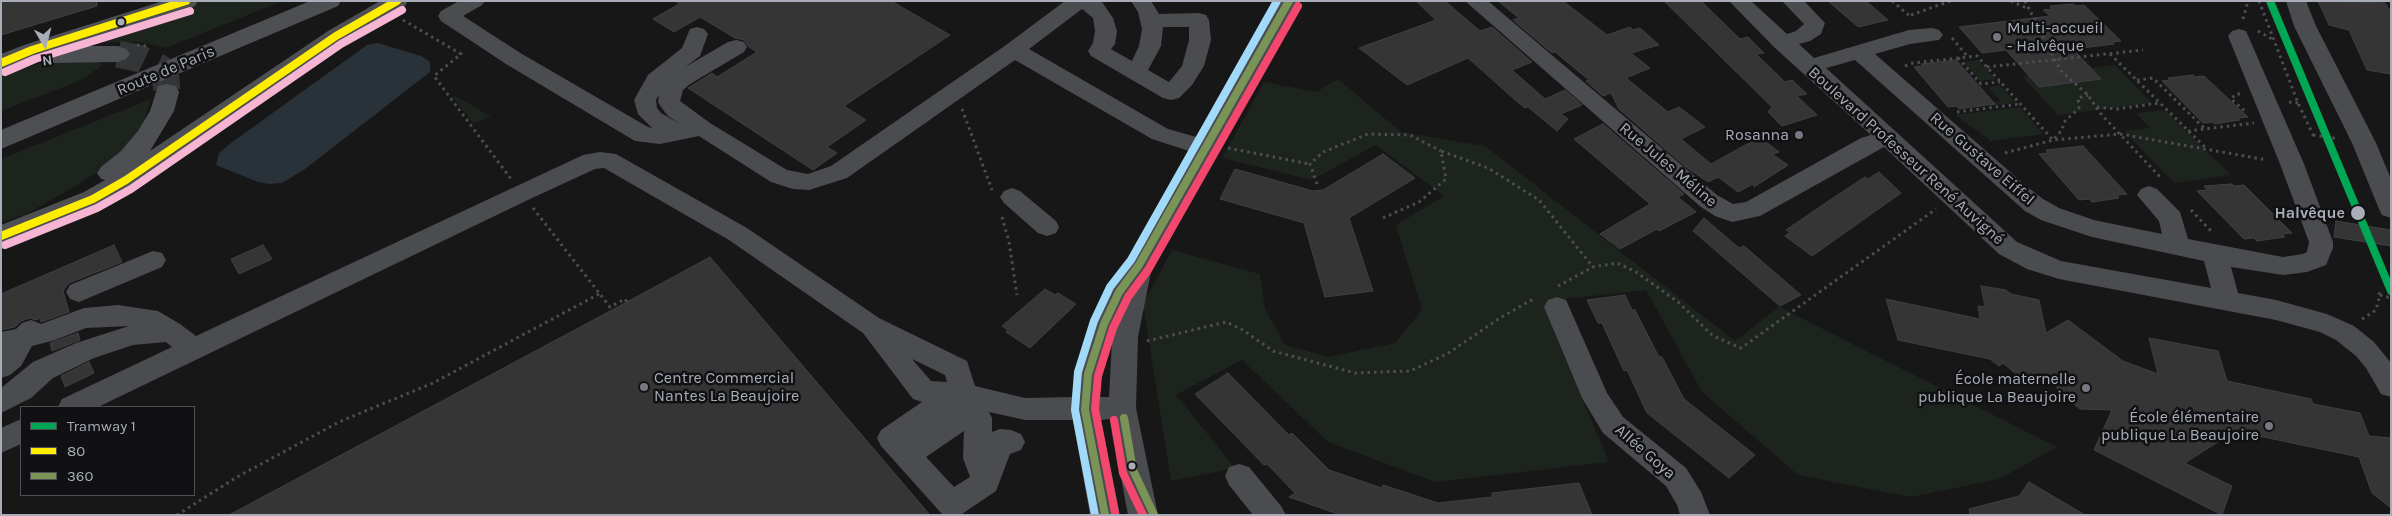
<!DOCTYPE html>
<html>
<head>
<meta charset="utf-8">
<style>
  body { margin:0 }
  #map { position:relative; width:2392px; height:516px; overflow:hidden; background:#171717; font-family:Karla,sans-serif }
  canvas { display:block }
  .frame { position:absolute; inset:0; border:2px solid #a8adb8; pointer-events:none }
  .legend { position:absolute; left:20px; top:406px; width:175px; height:90px; box-sizing:border-box; background:#111113; border:1px solid #4d4f55; margin:0; padding:6px 9px; list-style:none; font-size:15px; color:#a8adb8 }
  .legend li { display:flex; align-items:center; gap:10px; height:25px }
  .legend b { width:25px; border:1px solid #4d4f55 }
  .north { position:absolute; left:20px; top:20px; width:50px; height:50px; -webkit-text-stroke:4px #111113; paint-order:stroke; rotate:172deg; font-size:14px; font-weight:700; line-height:20px; text-align:center; color:#a8adb8 }
  .north::after { content:''; display:block; margin:auto; width:18px; height:22px; background:#a8adb8; clip-path:polygon(50% 0,100% 100%,50% 72%,0 100%) }
</style>
</head>
<body>
<div id="map">
<canvas width="2392" height="516"></canvas>
<div class="frame"></div>
<ul class="legend">
<li><b style="height:6px;background:#00a754"></b>Tramway 1</li>
<li><b style="height:6px;background:#ffed00"></b>80</li>
<li><b style="height:6px;background:#7a9357"></b>360</li>
</ul>
<div class="north">N</div>
</div>
<script>
const g = document.querySelector('canvas').getContext('2d');
g.lineJoin = 'round';
function fillPath(path, color) { g.fillStyle = color; g.fill(path, 'evenodd'); }
const poly = rows => new Path2D(rows.map(r => 'M' + r).join(''));
function strokePath(path, color, width, dash) { g.strokeStyle = color; g.lineWidth = width; g.lineCap = dash ? 'butt' : 'round'; g.setLineDash(dash || []); g.stroke(path); }
function write(font, color, halo, rows, align = 'center') {
  g.font = font + ' Karla,sans-serif'; g.lineWidth = 5; g.setLineDash([]); g.textBaseline = 'middle'; g.strokeStyle = halo; g.fillStyle = color; for (const [text, x, y, turn = 0] of rows) {
    g.save(); g.translate(x, y); g.rotate((+turn || 0) * Math.PI / 180); g.textAlign = isNaN(turn) ? turn : align; if (halo) g.strokeText(text, 0, 0); g.fillText(text, 0, 0); g.restore();
  }
}
fillPath(poly([
  [202,1,282,1,166,48,141,42,72,43],
  [83,59,104,64,82,80,1,111,1,74,43,63],
  [1978,60,1995,79,1980,81,1963,62],
  [2115,65,2152,103,2058,115,2023,77],
  [1338,79,1401,132,1485,146,1735,341,1780,306,1797,316,2057,447,1999,479,1911,497,1798,475,1702,392,1646,290,1565,299,1553,330,1609,462,1435,482,1328,442,1242,360,1176,395,1235,468,1171,481,1143,304,1172,250,1260,274,1265,309,1285,345,1329,357,1395,343,1422,310,1396,225,1444,196,1376,145,1312,180,1222,158,1264,82,1316,92],
  [2000,85,2016,103,1988,106,1985,103,2001,101,1988,87],
  [455,96,468,103,491,117,473,123,453,97],
  [151,99,142,128,114,160,78,185,26,214,1,223,1,159],
  [2020,107,2043,134,1991,141,1955,115],
  [2165,110,2231,175,2174,183,2124,131,2150,128,2136,113]
]), '#1d241e');
fillPath(poly([
  [378,43,421,56,430,62,430,72,305,169,282,183,269,184,258,182,216,165,219,153,231,143,367,45]
]), '#2a3239');
const building = poly([
  [1,1,97,1,97,6,1,35,1,1],
  [675,1,891,1,950,35,844,106,866,120,827,147,837,153,813,170,688,88,712,73,717,77,757,52,749,47,744,40,735,38,700,17,674,32,653,19,679,4,675,1],
  [1416,1,1445,1,1480,31,1492,27,1532,62,1512,70,1545,99,1565,90,1582,105,1561,114,1568,119,1557,131,1528,107,1525,108,1514,99,1468,58,1407,85,1359,48,1436,20,1416,1],
  [1498,1,1563,1,1607,35,1630,27,1633,30,1640,28,1659,45,1631,53,1650,68,1626,78,1668,112,1679,107,1705,127,1681,139,1711,164,1760,137,1779,152,1772,154,1788,165,1754,187,1753,184,1738,192,1718,177,1708,182,1686,167,1619,109,1611,93,1603,96,1586,81,1589,80,1555,52,1552,53,1513,20,1519,18,1498,1],
  [1664,1,1701,1,1740,39,1748,37,1764,53,1756,54,1785,82,1792,80,1807,94,1797,96,1817,115,1782,126,1768,112,1772,107,1664,1],
  [1828,1,1866,1,1888,20,1858,27,1828,1],
  [2318,1,2385,3,2391,13,2391,74,2367,70,2349,30,2329,25,2318,1],
  [2073,4,2076,6,2084,5,2121,41,2113,42,2114,44,2073,49,2101,79,2039,87,2006,50,1982,53,1959,27,2050,16,2043,10,2052,9,2050,6,2073,4],
  [1956,60,1995,104,1959,109,1957,106,1948,107,1914,67,1923,66,1921,64,1956,60],
  [2193,75,2195,77,2204,76,2248,117,2238,118,2240,120,2215,124,2212,122,2203,123,2162,81,2170,80,2168,78,2193,75],
  [1603,124,1684,194,1678,197,1696,212,1659,231,1657,229,1620,249,1600,234,1650,204,1574,139,1603,124],
  [2083,146,2127,194,2117,195,2119,198,2092,202,2089,199,2079,200,2039,154,2048,153,2046,150,2083,146],
  [1383,154,1415,178,1349,218,1373,291,1325,297,1304,223,1220,199,1235,169,1313,191,1323,190,1383,154],
  [1879,172,1901,193,1812,256,1785,236,1790,232,1786,230,1830,200,1865,177,1868,179,1879,172],
  [2232,184,2234,186,2244,185,2292,233,2282,234,2285,237,2257,241,2254,238,2244,239,2197,191,2207,190,2204,186,2232,184],
  [1704,218,1739,248,1744,246,1801,295,1780,306,1693,231,1704,218],
  [2336,221,2391,230,2391,246,2334,237,2336,221],
  [114,245,122,262,69,283,63,291,69,312,41,322,40,318,36,320,30,318,21,321,15,327,1,330,1,294,114,245],
  [263,245,272,259,239,274,231,259,263,245],
  [710,257,930,515,229,515,627,302,710,257],
  [1981,286,2006,290,2011,294,2039,300,2046,333,2068,320,2123,361,2158,374,2149,338,2218,351,2227,381,2311,399,2313,404,2360,413,2369,436,2391,438,2391,508,2372,493,2359,457,2235,431,2185,463,2232,486,2222,515,2094,450,2112,410,2080,409,2059,392,2051,374,2030,386,2003,363,1999,366,1990,359,1898,340,1886,299,1980,319,1978,306,1985,307,1981,286],
  [1045,289,1055,295,1058,293,1076,304,1030,348,1006,332,1008,330,1002,326,1045,289],
  [1625,295,1632,310,1635,310,1659,357,1662,357,1684,399,1755,455,1729,478,1647,413,1627,370,1624,371,1602,323,1598,323,1587,300,1625,295],
  [78,333,80,340,52,351,50,343,78,333],
  [89,362,94,373,65,387,61,376,89,362],
  [1228,373,1289,435,1292,433,1329,470,1382,488,1383,485,1438,503,1492,497,1492,493,1579,483,1592,515,1341,515,1289,497,1295,493,1267,464,1264,465,1195,394,1228,373],
  [2029,482,2085,515,1970,515,1969,509,2019,496,2029,482]
]);
fillPath(building, '#353536');
strokePath(building, '#3f4043', 1);
strokePath(poly([
  [118,54,141,59,160,68,166,79,167,92]
]), '#343537', 27, [27, 14]);
strokePath(poly([
  [1892,1,1911,17],
  [2011,1,2029,9],
  [2025,1,2061,71,2088,95,2100,113,2161,178],
  [2259,1,2298,103,2315,139],
  [1911,15,1950,1],
  [2243,19,2248,1],
  [403,20,461,54,434,76,511,179],
  [2258,31,2272,39],
  [1952,38,1967,56],
  [137,45,146,46],
  [2110,54,2207,149],
  [1958,58,1981,84,2000,82],
  [1905,66,1913,63,1977,56,2053,140,2062,130,2064,122,2079,108,2078,98,2088,95],
  [1987,67,2143,50],
  [2137,80,2153,78,2204,128],
  [2240,94,2236,94,2231,99,2246,112],
  [2289,102,2298,103],
  [2097,107,2117,109,2159,103],
  [962,109,992,190],
  [1957,112,2020,104],
  [2188,131,2254,123],
  [2313,135,2339,139],
  [1228,148,1310,164],
  [2005,153,2053,140,2120,134,2267,160],
  [1317,184,1310,164,1323,152,1368,134,1410,135,1441,151],
  [533,208,610,307,625,299,627,302],
  [2191,210,2211,231],
  [1002,217,1009,242,1017,295],
  [1383,218,1419,202,1446,179,1441,151,1488,168,1539,200,1593,267],
  [1558,286,1593,267,1617,263,1636,272,1678,302,1713,336,1741,348,1936,209],
  [2380,295,2391,298],
  [2362,319,2376,310,2380,295,2378,291],
  [1147,341,1226,322,1243,330,1273,351,1355,373,1410,371,1447,354,1500,318,1535,298],
  [177,515,237,477,339,422,433,383,599,294]
]), '#4d4e52', 3, [2.5, 4]);
fillPath(poly([
  [459,1,485,1,482,5,463,16,522,54,648,127,652,128,638,114,634,100,648,75,682,48,690,29,697,27,704,29,708,34,700,56,685,67,728,42,736,40,744,42,747,47,744,52,690,84,683,90,680,101,710,123,787,170,808,174,831,166,1006,45,1065,1,1102,2,1113,18,1117,31,1115,44,1111,49,1132,61,1139,46,1142,29,1138,12,1131,1,1151,1,1159,14,1199,13,1206,15,1209,20,1211,40,1204,66,1192,85,1179,98,1171,100,1163,98,1091,56,1088,51,1093,43,1095,31,1093,18,1082,9,1029,49,1168,129,1200,138,1279,1,1299,1,1149,269,1151,272,1138,337,1136,408,1158,515,1128,515,1110,419,1101,420,1120,515,1090,515,1073,420,1025,420,989,412,992,418,992,432,1000,429,1011,430,1021,434,1025,442,1021,450,1010,454,996,491,962,514,942,514,881,446,877,438,881,430,922,402,913,399,863,333,729,240,604,168,595,169,530,199,98,407,58,407,62,399,172,347,166,342,133,345,94,358,53,378,31,398,1,413,1,388,33,362,76,343,129,326,86,328,55,340,32,346,21,366,10,375,1,378,1,332,16,329,22,323,31,320,41,324,84,308,118,305,158,311,180,324,196,336,583,155,600,152,616,154,747,228,879,318,967,361,975,386,1025,398,1072,397,1075,374,1091,324,1106,292,1130,258,1192,152,1152,139,1015,60,847,178,809,190,793,189,771,182,699,136,660,144,635,141,506,64,441,21,438,16,441,11,459,1],
  [1163,27,1189,27,1189,40,1182,66,1169,82,1148,70,1161,46,1163,27],
  [659,95,658,102,661,107,668,116,680,124,661,113,657,108,656,100,659,95],
  [1112,342,1109,397,1100,397,1101,374,1112,342],
  [912,359,945,375,947,382,931,381,912,359],
  [964,431,963,458,970,477,954,487,926,457,964,431],
  [1465,1,1488,1,1717,195,1733,204,1746,202,1861,138,1871,135,1774,47,1729,1,1751,1,1787,34,1796,31,1804,24,1782,1,1804,1,1825,23,1821,34,1810,41,1799,44,1814,58,1909,30,1932,28,1939,30,1943,35,1939,40,1910,44,1875,54,2025,185,2043,199,2059,208,2094,220,2162,234,2159,221,2137,195,2141,189,2149,186,2157,189,2180,212,2188,239,2283,257,2303,254,2307,252,2309,242,2280,164,2228,36,2232,31,2239,29,2246,31,2304,164,2333,242,2333,248,2326,265,2307,272,2283,275,2231,267,2238,293,2276,300,2327,314,2354,326,2374,342,2391,363,2391,397,2381,394,2366,368,2356,356,2336,340,2320,332,2276,320,2059,279,2027,269,1999,254,1884,147,1760,216,1732,222,1715,216,1701,207,1465,1],
  [1855,60,2025,211,2041,220,2092,237,2204,261,2211,288,2061,261,2017,242,1826,68,1855,60],
  [2286,1,2306,1,2316,26,2376,143,2391,179,2391,218,2382,215,2379,209,2352,143,2294,26,2286,1],
  [1012,188,1020,191,1056,221,1059,227,1056,233,1047,236,1038,233,1004,203,1000,197,1004,191,1012,188],
  [153,251,162,253,166,260,162,267,79,302,70,299,66,292,70,285,153,251],
  [1557,297,1566,300,1607,393,1623,417,1686,468,1701,492,1710,515,1680,515,1677,505,1666,486,1603,433,1582,398,1544,307,1548,300,1557,297],
  [21,419,21,444,1,453,1,428,21,419],
  [1239,464,1249,467,1281,506,1286,515,1253,515,1229,485,1225,476,1229,467,1239,464]
]), '#4b4c50');
fillPath(poly([
  [163,1,198,1,195,6,68,46,118,46,126,49,130,54,126,59,118,62,49,63,41,60,38,56,1,71,1,54,24,45,163,1],
  [310,1,341,1,338,6,1,149,1,130,310,1],
  [380,1,408,1,405,6,344,41,135,186,102,206,1,246,1,225,84,192,105,180,101,179,97,173,101,167,121,151,138,131,150,111,158,86,167,84,176,86,179,92,174,111,150,151,328,31,380,1]
]), '#4d4f52');
strokePath(poly([
  [1,63,32,50,186,1],
  [1,236,93,199,126,180,336,36,397,1]
]), '#ffed00', 8);
strokePath(poly([
  [1124,418,1133,470,1154,515],
  [1105,515,1085,410,1088,374,1104,324,1119,292,1139,265,1289,1]
]), '#7a9357', 8);
strokePath(poly([
  [1114,420,1123,473,1143,515],
  [1115,513,1095,409,1098,376,1113,328,1128,297,1148,270,1298,6]
]), '#f3476d', 8);
strokePath(poly([
  [1095,515,1075,410,1078,372,1094,321,1110,287,1131,260,1277,1]
]), '#a1daf8', 8);
strokePath(poly([
  [5,72,35,59,190,11],
  [5,245,97,208,131,189,341,44,402,10]
]), '#f5b5d3', 8);
strokePath(poly([
  [2270,1,2391,291]
]), '#00a754', 8);
for (const [x, y, r, color] of [
  [121,22,4.5,"#a8adb8"],
  [1997,37,5,"#757880"],
  [1799,135,5,"#757880"],
  [2358,213,8,"#a8adb8"],
  [644,387,5,"#757880"],
  [2086,388,5,"#757880"],
  [2269,426,5,"#757880"],
  [1132,466,4.5,"#a8adb8"]
]) { const dot = new Path2D(); dot.arc(x, y, r, 0, 2 * Math.PI); g.fillStyle = color; g.fill(dot); strokePath(dot, '#111113', 2); }
write('16px', '#a8adb8', '#111113', [
  ["Multi-accueil",2007,28,"left"],
  ["- Halvêque",2007,46,"left"],
  ["Rosanna",1789,135],
  ["Centre Commercial",654,378,"left"],
  ["Nantes La Beaujoire",654,396,"left"],
  ["École maternelle",2076,379],
  ["publique La Beaujoire",2076,397],
  ["École élémentaire",2259,417],
  ["publique La Beaujoire",2259,435]
], 'right');
write('16px', '#a8adb8', '#111113', [
  ["Route de Paris",166,71,-23],
  ["Boulevard Professeur René Auvigné",1906,156,42],
  ["Rue Gustave Eiffel",1982,159,41],
  ["Rue Jules Méline",1668,165,40],
  ["Allée Goya",1645,452,41]
]);
write('bold 16px', '#a8adb8', '#111113', [
  ["Halvêque",2345,213]
], 'right');
</script>
</body>
</html>
